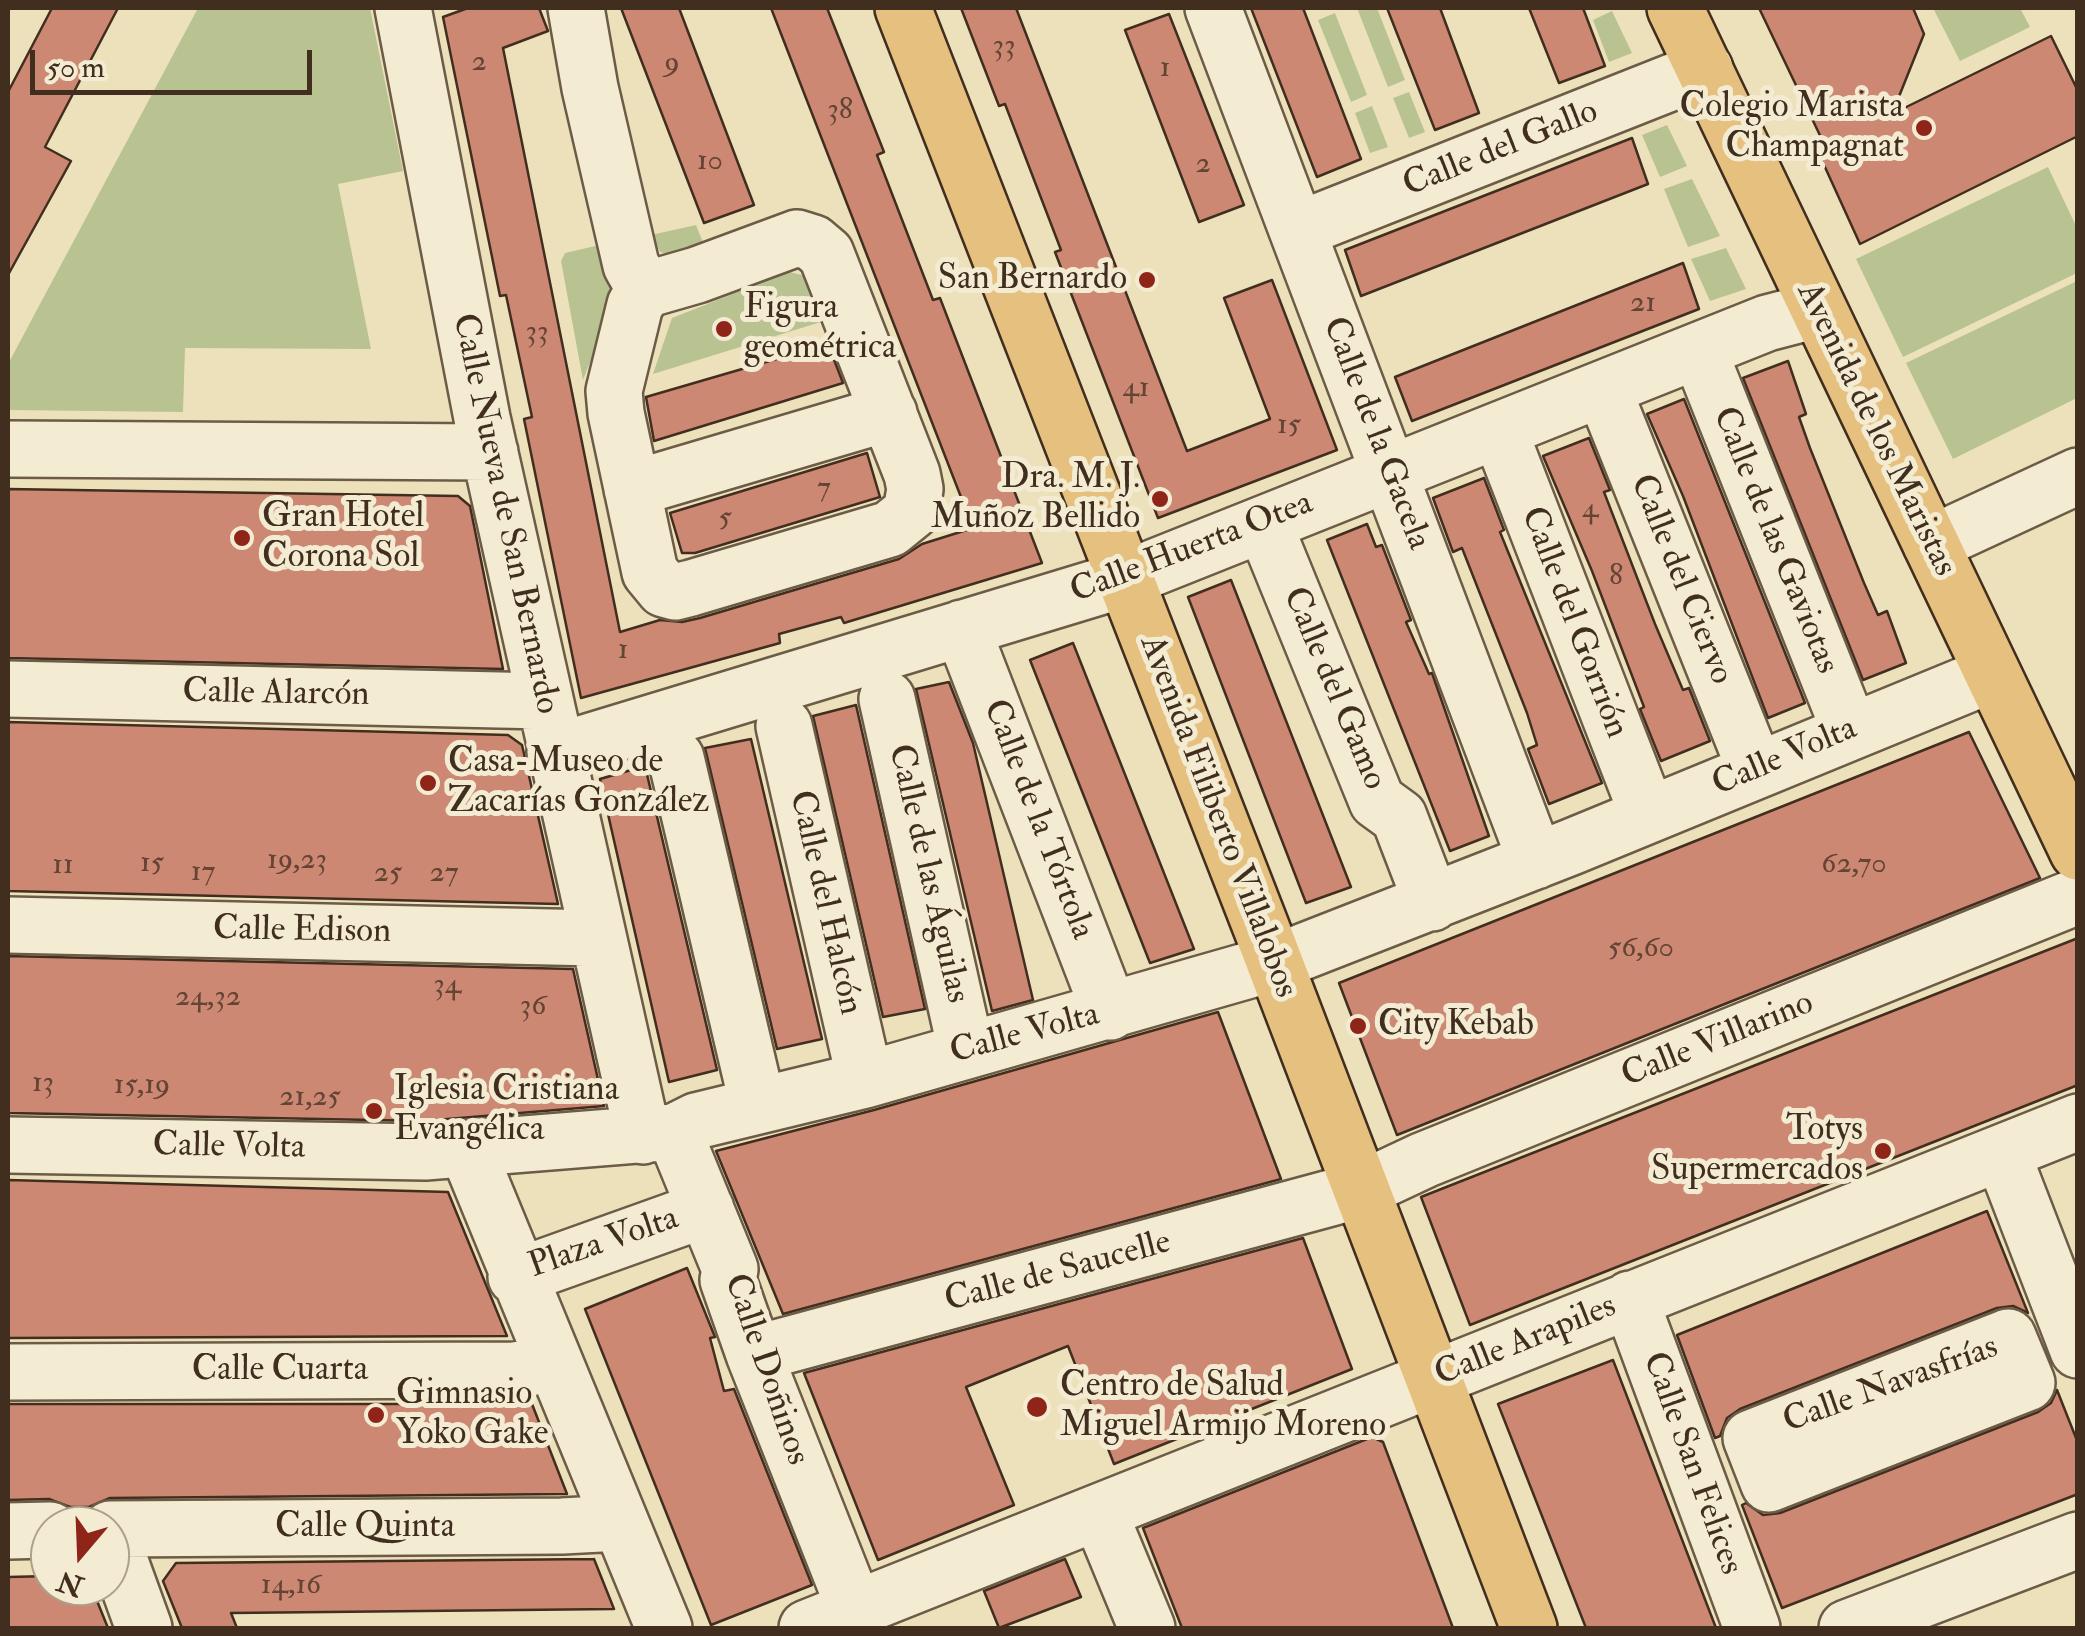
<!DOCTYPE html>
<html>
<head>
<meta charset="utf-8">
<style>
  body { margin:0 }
  #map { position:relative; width:2085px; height:1636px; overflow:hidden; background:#ede1bc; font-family:"IM FELL Double Pica",serif }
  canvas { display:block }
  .frame { position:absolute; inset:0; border:10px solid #412e1f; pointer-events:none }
  .north { position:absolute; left:30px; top:1506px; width:100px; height:100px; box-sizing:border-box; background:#f3ecd3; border:2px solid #aca08b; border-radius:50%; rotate:199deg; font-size:28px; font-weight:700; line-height:40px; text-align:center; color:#412e1f }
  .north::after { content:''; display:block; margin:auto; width:35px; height:45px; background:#8f2418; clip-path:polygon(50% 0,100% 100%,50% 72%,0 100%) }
  .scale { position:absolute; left:30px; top:50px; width:282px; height:45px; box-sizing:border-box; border:5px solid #412e1f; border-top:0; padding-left:12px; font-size:30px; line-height:35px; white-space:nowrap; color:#412e1f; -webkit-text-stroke:8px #f3ecd3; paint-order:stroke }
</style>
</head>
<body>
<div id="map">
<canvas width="2085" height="1636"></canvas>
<div class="frame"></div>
<div class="north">N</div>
<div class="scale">50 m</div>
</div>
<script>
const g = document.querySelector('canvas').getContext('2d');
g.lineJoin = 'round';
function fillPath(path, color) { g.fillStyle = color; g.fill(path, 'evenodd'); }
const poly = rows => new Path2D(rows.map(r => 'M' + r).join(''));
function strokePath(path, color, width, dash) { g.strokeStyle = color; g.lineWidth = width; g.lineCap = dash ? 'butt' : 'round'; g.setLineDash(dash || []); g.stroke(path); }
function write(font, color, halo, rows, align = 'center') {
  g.font = font + ' "IM FELL Double Pica",serif'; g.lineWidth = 10; g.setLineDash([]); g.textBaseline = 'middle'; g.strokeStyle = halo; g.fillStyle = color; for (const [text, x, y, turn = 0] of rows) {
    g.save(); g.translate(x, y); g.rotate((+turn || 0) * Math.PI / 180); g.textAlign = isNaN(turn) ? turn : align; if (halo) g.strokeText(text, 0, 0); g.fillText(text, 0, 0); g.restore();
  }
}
fillPath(poly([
  [198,8,370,8,403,171,338,184,371,349,185,348,183,412,8,410,8,364],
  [1357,8,1377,8,1405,80,1388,87],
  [1933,8,2020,8,2030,27,1960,61],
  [1612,11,1632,53,1609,62,1593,20],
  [1335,13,1367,95,1351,102,1318,20],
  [1409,92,1425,132,1409,138,1393,98],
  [1372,106,1388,147,1370,153,1355,113],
  [1667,125,1687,166,1660,177,1642,135],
  [2048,167,2077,228,2077,273,1903,357,1856,259],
  [1692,179,1720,236,1688,247,1664,189],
  [696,225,706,250,675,257,660,252,651,235],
  [604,244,616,297,583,380,561,261,565,253],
  [1726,248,1746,289,1710,301,1691,259],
  [789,272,802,275,811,282,824,321,653,374,672,318],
  [2077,281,2077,398,1953,459,1906,363]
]), '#b8c391');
const building = poly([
  [52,8,118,8,45,147,71,161,8,275,8,92,52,8],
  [468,8,539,8,548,31,503,48,620,632,660,620,682,622,700,618,899,559,922,544,973,528,771,8,827,8,884,152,877,155,933,300,940,298,1042,563,844,623,841,617,779,634,780,643,581,698,524,419,532,417,506,295,500,296,443,17,468,8],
  [621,8,679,8,754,205,704,223,621,8],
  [961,8,1016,8,1187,451,1270,419,1224,298,1272,280,1337,450,1158,518,1055,252,1061,250,1005,104,999,106,961,8],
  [1251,8,1303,8,1361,159,1317,177,1251,8],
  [1387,8,1440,8,1479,113,1435,130,1387,8],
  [1529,8,1583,8,1605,66,1559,83,1529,8],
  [1759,8,1913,8,1924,34,1892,114,2051,36,2078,91,2078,136,1860,244,1819,154,1827,150,1759,8],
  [1169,14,1244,205,1199,222,1125,30,1169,14],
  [1632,138,1648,184,1361,296,1345,250,1632,138],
  [1683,263,1699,309,1412,421,1395,377,1683,263],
  [828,344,843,383,654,441,646,397,828,344],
  [1788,361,1806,414,1799,417,1810,448,1864,583,1878,615,1887,611,1906,663,1863,680,1743,378,1788,361],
  [1684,399,1805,703,1768,718,1683,496,1647,414,1684,399],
  [1589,438,1610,490,1604,492,1655,624,1683,690,1689,688,1710,741,1661,761,1640,709,1644,707,1592,571,1543,456,1589,438],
  [867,453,880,497,695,553,682,553,670,513,867,453],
  [1484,478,1504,530,1500,532,1602,783,1549,804,1528,749,1537,745,1527,713,1462,548,1453,552,1433,498,1484,478],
  [8,489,458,496,470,506,503,669,8,658,8,489],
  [1367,524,1376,547,1382,545,1411,620,1406,622,1429,674,1432,673,1489,836,1450,851,1327,540,1367,524],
  [1231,580,1351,887,1306,903,1188,597,1231,580],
  [1073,643,1194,949,1150,963,1030,660,1073,643],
  [949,682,973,743,1033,1000,992,1011,916,689,949,682],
  [856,705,925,1009,883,1017,813,716,856,705],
  [8,722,508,735,522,745,558,904,8,891,8,722],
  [1969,732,2040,878,1397,1135,1339,983,1969,732],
  [751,739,822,1039,777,1049,705,748,751,739],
  [645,766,717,1070,669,1082,600,779,645,766],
  [2078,938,2078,1085,1470,1325,1421,1197,2078,938],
  [8,956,573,969,604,1106,424,1121,8,1113,8,956],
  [1218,1012,1281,1179,783,1314,716,1151,874,1110,1218,1012],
  [8,1180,448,1192,507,1336,8,1338,8,1180],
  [1987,1211,2028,1313,2013,1306,1997,1308,1740,1409,1727,1418,1720,1436,1715,1438,1677,1335,1987,1211],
  [1303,1238,1352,1369,1114,1464,1068,1346,1003,1372,966,1387,1014,1505,878,1560,804,1373,1303,1238],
  [687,1268,715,1337,710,1338,724,1391,734,1389,812,1585,711,1625,585,1309,687,1268],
  [1613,1360,1716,1628,1586,1628,1498,1404,1613,1360],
  [2057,1390,2078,1443,2078,1494,1782,1608,1742,1505,1746,1503,1763,1515,1780,1513,2038,1412,2051,1403,2057,1390],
  [8,1404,532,1404,567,1494,110,1498,89,1507,70,1507,49,1499,8,1500,8,1404],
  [1372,1437,1383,1442,1453,1628,1182,1628,1143,1528,1372,1437],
  [594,1559,614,1609,231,1613,237,1628,182,1628,163,1581,176,1563,594,1559],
  [1065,1559,1081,1597,999,1628,984,1591,1065,1559],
  [50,1576,50,1586,91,1586,108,1628,8,1628,8,1577,50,1576]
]);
fillPath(building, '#cc8872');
strokePath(building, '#412e1f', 2.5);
const minor = poly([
  [403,8,482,418,643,1136],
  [576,8,590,88,631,265,645,290],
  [1213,8,1536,861],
  [1298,230,1705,69],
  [797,238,813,243,826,254,912,474,915,489,911,512,890,529,691,588,675,592,664,589,650,572,616,413,614,391,635,305,645,290,697,275,797,238],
  [1699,351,1850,731],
  [1603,389,1756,771],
  [1499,430,1648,815],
  [8,449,490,452],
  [632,489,889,413],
  [1264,524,1377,801,1399,817,1432,903],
  [1931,544,2078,476],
  [962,628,1110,1012],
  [8,689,544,701],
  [887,699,966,1050],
  [784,726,865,1080],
  [555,752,1125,579,1767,323,1817,310],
  [676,758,758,1106],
  [8,925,597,938],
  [674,1132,730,1269,728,1280,754,1354,855,1609],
  [8,1145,425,1152,674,1132,696,1121,865,1080,1274,963,1571,847,1990,675],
  [467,1149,664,1628],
  [2002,1153,2078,1350],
  [516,1277,706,1209],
  [1630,1299,1752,1628],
  [2008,1337,2027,1383,1769,1484,1751,1438,2008,1337],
  [754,1354,1360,1190,1424,1160,2078,896],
  [8,1372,515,1370,552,1364],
  [1099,1512,1147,1628],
  [110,1529,562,1526,620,1523],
  [8,1531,50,1530],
  [110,1534,144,1628],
  [807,1628,2078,1122],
  [1847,1628,2078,1540]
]);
const major = poly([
  [903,8,1261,927,1529,1628],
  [1675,8,2078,852]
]);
strokePath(minor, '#6c5b46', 60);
strokePath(major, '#412e1f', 60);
strokePath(minor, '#f3ecd3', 55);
strokePath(major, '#e6c07e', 55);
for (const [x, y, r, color] of [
  [1924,128,10,"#8f2418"],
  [1147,280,10,"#8f2418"],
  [724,329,10,"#8f2418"],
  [1160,499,10,"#8f2418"],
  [242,538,10,"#8f2418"],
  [428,783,10,"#8f2418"],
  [1358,1026,10,"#8f2418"],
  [374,1111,10,"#8f2418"],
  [1883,1151,10,"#8f2418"],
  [1037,1407,12,"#8f2418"],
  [376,1415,10,"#8f2418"]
]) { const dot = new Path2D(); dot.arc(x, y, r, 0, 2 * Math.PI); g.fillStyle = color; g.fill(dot); strokePath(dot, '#f3ecd3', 4); }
write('30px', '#644434', null, [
  ["33",1004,48],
  ["2",479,64],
  ["9",672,65],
  ["1",1165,70],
  ["38",840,112],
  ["10",710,163],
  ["2",1203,166],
  ["21",1643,305],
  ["33",537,334],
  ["41",1136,390],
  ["15",1289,427],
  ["7",824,490],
  ["4",1590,511],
  ["5",725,520],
  ["8",1616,578],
  ["1",623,652],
  ["19,23",297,862],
  ["15",152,865],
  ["62,70",1854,866],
  ["11",63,867],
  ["17",203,874],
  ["25",388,875],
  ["27",444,875],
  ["56,60",1641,950],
  ["34",447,987],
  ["24,32",208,999],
  ["36",533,1008],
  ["13",43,1085],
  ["15,19",142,1087],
  ["21,25",310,1099],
  ["14,16",291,1587]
]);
write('35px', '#412e1f', '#f3ecd3', [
  ["Colegio Marista",1904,108,"right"],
  ["Champagnat",1904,148,"right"],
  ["San Bernardo",1127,280,"right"],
  ["Figura",744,309],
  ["geométrica",744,349],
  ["Dra. M. J.",1140,479,"right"],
  ["Muñoz Bellido",1140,519,"right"],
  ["Gran Hotel",262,518],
  ["Corona Sol",262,558],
  ["Casa-Museo de",448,763],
  ["Zacarías González",448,803],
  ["City Kebab",1378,1026],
  ["Iglesia Cristiana",394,1091],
  ["Evangélica",394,1131],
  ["Totys",1863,1131,"right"],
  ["Supermercados",1863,1171,"right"],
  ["Centro de Salud",1060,1387],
  ["Miguel Armijo Moreno",1060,1427],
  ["Gimnasio",396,1395],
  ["Yoko Gake",396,1435]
], 'left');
write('35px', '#412e1f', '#f3ecd3', [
  ["Calle del Gallo",1501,150,-22],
  ["Avenida de los Maristas",1875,430,64],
  ["Calle de la Gacela",1375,434,69],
  ["Calle Nueva de San Bernardo",504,514,78],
  ["Calle de las Gaviotas",1774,541,68],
  ["Calle Huerta Otea",1192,549,-21],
  ["Calle del Ciervo",1680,580,68],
  ["Calle del Gorrión",1573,623,69],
  ["Calle del Gamo",1333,689,67],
  ["Calle Alarcón",276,695,1],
  ["Calle Volta",1785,758,-23],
  ["Avenida Filiberto Villalobos",1217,817,69],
  ["Calle de la Tórtola",1037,820,69],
  ["Calle de las Águilas",927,874,77],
  ["Calle del Halcón",824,903,77],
  ["Calle Edison",302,932,1],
  ["Calle Volta",1025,1035,-15],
  ["Calle Villarino",1718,1041,-22],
  ["Calle Volta",229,1148,1],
  ["Plaza Volta",604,1244,-19],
  ["Calle de Saucelle",1058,1273,-15],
  ["Calle Arapiles",1526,1342,-22],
  ["Calle Doñinos",765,1370,71],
  ["Calle Cuarta",280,1371],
  ["Calle Navasfrías",1891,1386,-20],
  ["Calle San Felices",1691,1464,70],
  ["Calle Quinta",365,1528]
]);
</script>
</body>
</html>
